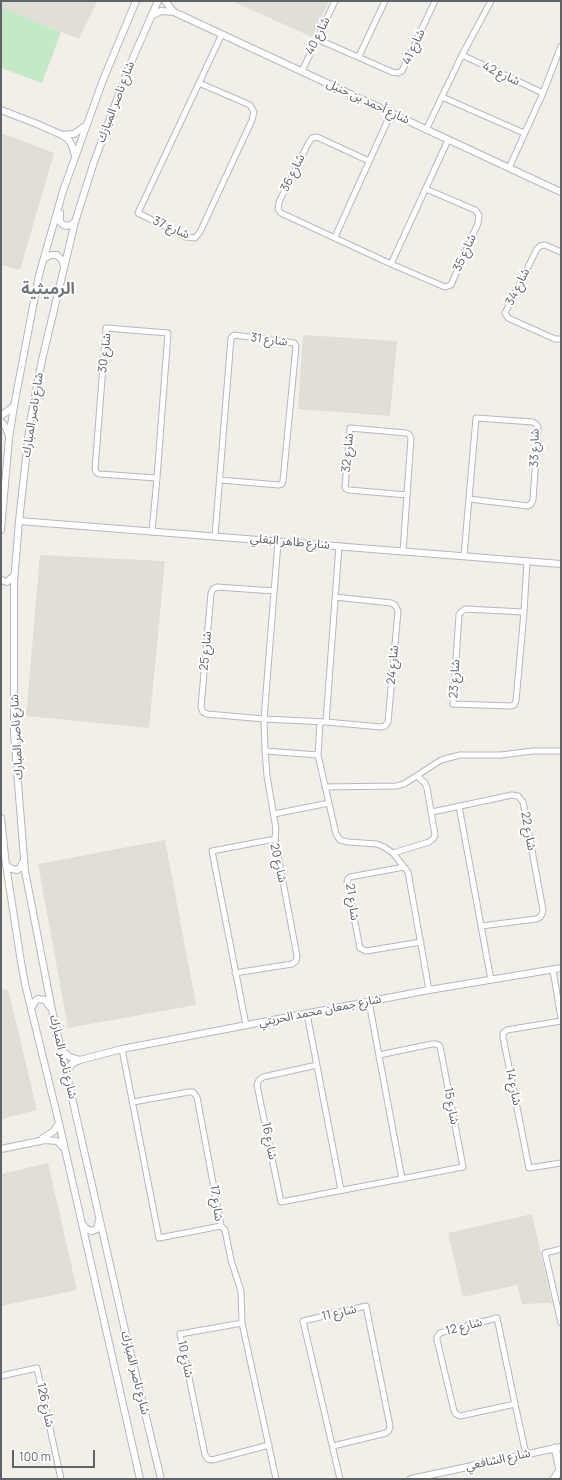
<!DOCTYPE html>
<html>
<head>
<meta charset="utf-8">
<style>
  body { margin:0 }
  #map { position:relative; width:562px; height:1480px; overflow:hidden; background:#f1efe8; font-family:Manrope,sans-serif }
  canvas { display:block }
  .frame { position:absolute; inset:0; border:2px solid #5f6368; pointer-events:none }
  .scale { position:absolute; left:12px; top:1450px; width:83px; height:18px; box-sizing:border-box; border:2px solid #5f6368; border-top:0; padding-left:5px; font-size:12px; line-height:14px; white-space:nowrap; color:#5f6368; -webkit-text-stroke:3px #fff; paint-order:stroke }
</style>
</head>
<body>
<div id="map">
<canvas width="562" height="1480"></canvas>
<div class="frame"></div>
<div class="scale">100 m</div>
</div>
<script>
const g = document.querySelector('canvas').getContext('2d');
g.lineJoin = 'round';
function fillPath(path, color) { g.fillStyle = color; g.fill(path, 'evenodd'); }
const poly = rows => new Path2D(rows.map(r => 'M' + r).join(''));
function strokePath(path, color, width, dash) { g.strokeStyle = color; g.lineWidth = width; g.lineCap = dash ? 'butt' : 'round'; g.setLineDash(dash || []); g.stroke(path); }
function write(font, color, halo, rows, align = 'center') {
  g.font = font + ' Manrope,"Noto Sans Arabic",sans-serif'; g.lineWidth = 4; g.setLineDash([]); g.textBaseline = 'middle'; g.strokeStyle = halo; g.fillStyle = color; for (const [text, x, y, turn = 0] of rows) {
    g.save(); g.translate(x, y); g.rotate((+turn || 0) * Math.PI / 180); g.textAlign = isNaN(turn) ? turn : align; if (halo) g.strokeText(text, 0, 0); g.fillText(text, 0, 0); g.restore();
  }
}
fillPath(poly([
  [1,818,11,896,1,897]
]), '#fef7e0');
fillPath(poly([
  [1,1,97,1,79,39,1,7],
  [232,1,329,1,312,37],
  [1,133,54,153,20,270,1,265],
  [303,335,397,341,390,416,298,409],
  [40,555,165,561,149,728,26,716],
  [165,840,196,1005,68,1028,38,864],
  [8,989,37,1110,1,1119,1,990],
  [48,1163,77,1290,1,1306,1,1174],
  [532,1214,552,1303,522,1304,517,1285,463,1297,448,1233]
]), '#e1ded6');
fillPath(poly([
  [1,7,61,32,42,83,1,68]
]), '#c5e8c5');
const minor = poly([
  [317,39,392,72,398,73,402,71,435,1],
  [462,55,543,93],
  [359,56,385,1],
  [302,71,335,1],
  [199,83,250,105,254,112,252,120,200,232,195,238,186,237,138,213,222,34],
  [442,97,524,133],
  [426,130,462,55,491,1],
  [369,161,317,137,312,138,309,142,279,202,278,209,281,213,391,264,445,287,451,285,478,223,479,215,475,210,426,189],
  [509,168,543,93,561,46],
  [335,237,391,113],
  [561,252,545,245,540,246,537,249,505,313,508,318,555,339,561,339],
  [391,264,448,140],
  [152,532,157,478,168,333,106,328,95,469,96,472,99,474,157,478],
  [215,536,231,338,234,335,294,343,296,346,283,481,282,484,279,485,220,480],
  [403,552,411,438,409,434,406,433,350,428,345,487,346,489,349,490,407,495],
  [464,556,476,418,533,422,536,424,538,427,533,500,531,504,528,506,469,499],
  [274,591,217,587,213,589,211,593,201,707,203,712,207,714,264,719,326,722,381,727,385,726,388,722,398,611,395,605,391,603,335,597],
  [524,612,465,609,461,612,459,615,453,704,510,706,514,705,516,701,524,612,527,561],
  [320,722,318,755,336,834,340,840,348,842,377,844,384,847,393,853,408,872,429,990],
  [326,722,339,546],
  [265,751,318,755],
  [325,787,396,786,404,784,441,760,460,755,501,755,533,751,561,751],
  [459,806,491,980],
  [432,812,512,795,518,796,523,802,543,910,542,914,540,917,536,919,481,926],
  [274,814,329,803],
  [393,853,429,842,433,839,435,835,427,788,425,783,417,776],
  [404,867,350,877,348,879,347,882,360,948,366,951,421,942],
  [553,970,561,1018],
  [235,973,292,964,296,961,297,956,275,839,276,829,267,776,265,751,264,719,278,542],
  [369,1002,402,1179],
  [307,1014,341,1190],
  [561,1021,507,1030,503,1033,503,1037,529,1168,561,1163],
  [246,1025,212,851,275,839],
  [122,1049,159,1238,221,1226],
  [317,1065,263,1077,259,1080,257,1085,281,1202,463,1167,440,1046,436,1044,432,1044,379,1055],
  [133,1102,189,1092,193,1092,197,1097,221,1226,225,1230,231,1260,241,1291,242,1323,276,1479],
  [561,1249,545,1253,561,1323],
  [242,1323,180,1334,205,1455,208,1459,212,1460,269,1445],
  [1,1376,37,1368,61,1479],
  [515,1404,460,1416,456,1414,454,1411,437,1340,437,1337,440,1333,497,1318,515,1404,526,1454],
  [333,1446,386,1433,389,1430,390,1426,366,1306,303,1321,340,1479]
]);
const tertiary = poly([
  [158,1,129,67,93,165,75,222,42,360,30,422,19,521,14,582,14,733,25,871,52,1010,124,1326,161,1479],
  [165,1,173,11],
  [151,16,161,11,174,12,561,192],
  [1,110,37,124,62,135,68,139,72,145,75,156],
  [62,135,74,134,85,126],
  [60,213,60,222,62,224,66,226,71,225,75,222],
  [44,259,51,255,57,255,62,260,64,266],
  [1,416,14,406],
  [1,422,5,426,9,436],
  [19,521,561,564],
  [1,530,9,438,14,406,39,275,63,191,103,80,136,1],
  [1,580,7,582,14,575],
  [1,818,6,865,21,962,25,984,59,1123,140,1479],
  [6,865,12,869,17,870,20,868,24,860],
  [31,1009,35,1001,38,999,45,1000,50,1007],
  [60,1049,70,1057,80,1060],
  [66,1071,73,1063,80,1060,122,1049,429,990,561,968],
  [43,1138,54,1131,59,1123],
  [1,1149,45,1140,57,1141,64,1148],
  [82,1224,88,1230,92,1231,97,1229,99,1221],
  [411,1479,561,1447]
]);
const secondary = poly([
  [554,1479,560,1470,555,1448]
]);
strokePath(minor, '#b5b8bc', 7);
strokePath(tertiary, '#b5b8bc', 8);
strokePath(secondary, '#b6babf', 9);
strokePath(minor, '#fff', 5);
strokePath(tertiary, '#fff', 6);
strokePath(secondary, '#fff', 7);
write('12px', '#5f6368', '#fff', [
  ["شارع 40",318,36,-64],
  ["شارع 41",414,47,-65],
  ["شارع 42",501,74,25],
  ["شارع ناصر المبارك",116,102,-69],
  ["شارع أحمد بن حنبل",368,102,25],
  ["شارع 36",293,173,-64],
  ["شارع 37",171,228,23],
  ["شارع 35",465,253,-66],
  ["شارع 34",518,287,-64],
  ["شارع 31",269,340,7],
  ["شارع 30",105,353,-83],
  ["شارع ناصر المبارك",33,415,-81],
  ["شارع 33",535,448,-89],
  ["شارع 32",348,453,-85],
  ["شارع طاهر البغلي",290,542,5],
  ["شارع 25",206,651,-85],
  ["شارع 24",393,665,-85],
  ["شارع 23",455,679,-87],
  ["شارع ناصر المبارك",17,737,-93],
  ["شارع 22",528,831,80],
  ["شارع 20",278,863,77],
  ["شارع 21",352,902,82],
  ["شارع جمعان محمد الحريتي",320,1011,-11],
  ["شارع ناصر المبارك",63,1057,77],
  ["شارع 14",513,1087,78],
  ["شارع 15",451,1106,79],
  ["شارع 16",269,1141,79],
  ["شارع 17",216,1203,82],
  ["شارع 11",339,1313,-13],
  ["شارع 12",464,1327,-15],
  ["شارع 10",185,1359,78],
  ["شارع ناصر المبارك",135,1373,76],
  ["شارع 126",45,1405,78],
  ["شارع الشافعي",498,1460,-12]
]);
write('bold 16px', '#70757a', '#fff', [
  ["الرميثية",48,290]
]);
</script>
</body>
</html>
